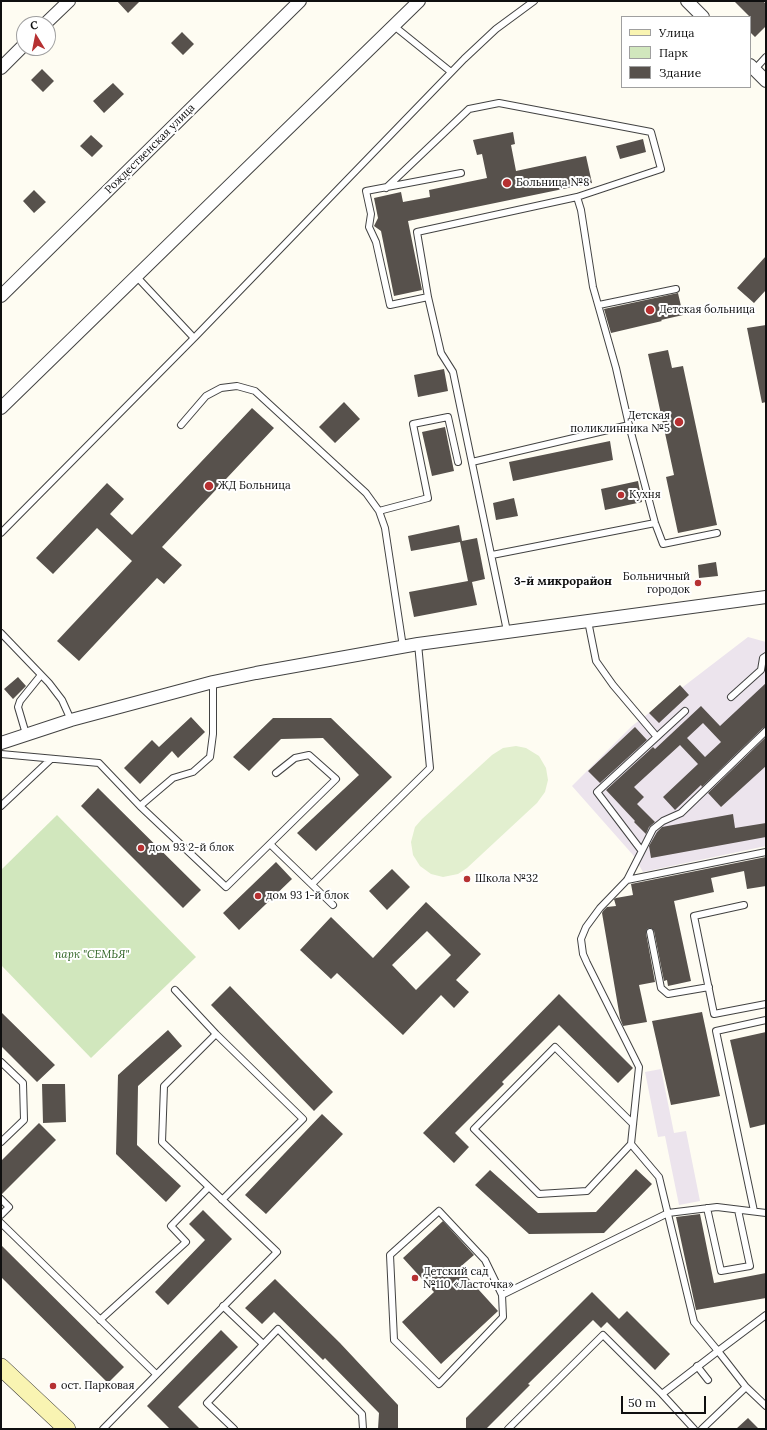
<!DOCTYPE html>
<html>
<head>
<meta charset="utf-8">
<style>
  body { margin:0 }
  #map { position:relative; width:767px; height:1430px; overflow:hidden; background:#fefcf2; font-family:Lora,serif }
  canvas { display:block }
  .frame { position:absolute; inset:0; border:2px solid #0f0f0f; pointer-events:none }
  .legend { position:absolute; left:621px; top:16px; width:130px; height:72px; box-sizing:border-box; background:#fff; border:1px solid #9f9f9f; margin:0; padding:5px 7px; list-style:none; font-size:12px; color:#0f0f0f }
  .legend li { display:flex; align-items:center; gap:8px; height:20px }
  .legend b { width:20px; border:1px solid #9f9f9f }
  .north { position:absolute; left:16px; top:16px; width:40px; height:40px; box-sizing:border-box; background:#fff; border:1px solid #9f9f9f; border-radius:50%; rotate:350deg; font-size:11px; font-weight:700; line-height:16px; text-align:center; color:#0f0f0f }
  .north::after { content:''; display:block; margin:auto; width:14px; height:18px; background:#b63132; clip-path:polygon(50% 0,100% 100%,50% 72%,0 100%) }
  .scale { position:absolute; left:621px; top:1396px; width:85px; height:18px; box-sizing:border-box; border:2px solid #0f0f0f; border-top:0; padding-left:5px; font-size:12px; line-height:14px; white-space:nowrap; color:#0f0f0f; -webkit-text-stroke:3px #fff; paint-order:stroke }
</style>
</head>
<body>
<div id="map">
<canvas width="767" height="1430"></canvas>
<div class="frame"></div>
<ul class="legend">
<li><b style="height:5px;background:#f9f4b2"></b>Улица</li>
<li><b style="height:11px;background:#d1e7bd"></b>Парк</li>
<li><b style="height:11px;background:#57514c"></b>Здание</li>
</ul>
<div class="north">С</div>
<div class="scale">50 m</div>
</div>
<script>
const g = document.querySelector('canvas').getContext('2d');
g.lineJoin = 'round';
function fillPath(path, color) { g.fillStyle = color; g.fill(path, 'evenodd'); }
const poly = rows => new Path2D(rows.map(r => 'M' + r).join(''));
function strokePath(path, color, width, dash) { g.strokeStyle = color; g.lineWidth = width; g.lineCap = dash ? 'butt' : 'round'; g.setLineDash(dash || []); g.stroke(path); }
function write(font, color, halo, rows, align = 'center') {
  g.font = font + ' Lora,serif'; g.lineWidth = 4; g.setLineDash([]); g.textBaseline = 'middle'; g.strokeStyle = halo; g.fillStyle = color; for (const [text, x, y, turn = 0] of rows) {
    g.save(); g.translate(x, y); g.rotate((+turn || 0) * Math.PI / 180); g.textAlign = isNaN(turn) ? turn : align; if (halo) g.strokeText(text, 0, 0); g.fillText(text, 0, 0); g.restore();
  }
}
fillPath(poly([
  [748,637,766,642,766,846,643,872,633,855,572,786,632,726],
  [661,1069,674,1133,686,1131,700,1201,679,1205,665,1136,658,1137,645,1072]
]), '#ece4ed');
fillPath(poly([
  [57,815,196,957,91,1058,1,965,1,870]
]), '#d1e7bd');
fillPath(poly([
  [516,746,526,748,539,756,546,768,548,780,545,792,537,803,467,868,458,874,443,877,431,874,420,866,413,855,411,842,415,827,422,819,492,755,503,748]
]), '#e2efcf');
fillPath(poly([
  [117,1,140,1,128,13],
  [734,1,763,1,766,4,766,26,755,37,750,32,750,17],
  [182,32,194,44,183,55,171,43],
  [42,69,54,81,43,92,31,80],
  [113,83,124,94,104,113,93,101],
  [513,132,515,144,511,145,516,171,586,156,592,183,408,221,422,290,394,296,381,231,374,226,378,218,374,198,401,192,403,202,430,197,429,190,487,178,482,154,477,155,473,140],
  [91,135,103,146,92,157,80,146],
  [643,139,646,152,620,159,616,146],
  [34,190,46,202,34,213,23,201],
  [766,256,766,290,754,303,737,288],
  [678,293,683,315,661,320,662,321,611,333,604,309],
  [766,325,766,402,762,403,747,328],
  [668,350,672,368,683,366,717,525,678,533,666,477,674,475,648,354],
  [444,369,448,391,418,397,414,375],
  [344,402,360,419,335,443,319,427],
  [252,408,274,428,162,547,182,565,164,584,157,578,79,661,57,641,132,561,97,528,53,574,36,558,107,483,124,499,110,514,132,535],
  [445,427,454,471,432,476,422,432],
  [610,441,613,460,513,481,509,462],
  [638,481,642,502,605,510,601,489],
  [514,498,518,516,496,520,493,503],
  [459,525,462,541,477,538,485,579,472,582,477,605,414,617,409,592,468,581,460,542,411,551,408,536],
  [716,562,718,576,699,578,698,565],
  [18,677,26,686,13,699,4,689],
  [766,683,766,727,763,728,702,787,701,785,675,810,663,797,698,764,680,745,634,787,644,797,637,804,655,822,649,827,646,834,634,822,635,821,606,790,653,747,655,749,701,706,720,726],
  [703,723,721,742,705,757,687,738],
  [680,685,689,695,659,723,649,713],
  [191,717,205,732,178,758,172,751,140,784,124,768,152,740,159,747],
  [273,718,331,718,392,777,316,851,297,833,359,775,323,738,281,739,249,771,233,757],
  [635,727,647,740,600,783,588,771],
  [766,737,766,766,721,807,708,793],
  [98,788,201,890,183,908,81,806],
  [733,814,735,828,766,823,766,837,651,858,649,846,657,832,662,827],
  [766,857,766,886,747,889,744,871,711,878,714,892,674,901,691,981,668,986,667,980,664,981,654,931,651,928,647,929,646,933,655,982,639,985,647,1022,623,1026,620,1018,602,913,603,911,607,907,616,906,614,899,616,898,633,895,631,884],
  [276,862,292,879,239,930,223,913],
  [392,869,410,887,387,910,369,891],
  [426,902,481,954,456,980,469,992,454,1008,441,995,403,1035,337,973,331,979,300,950,331,917,373,958],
  [427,931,451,955,416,990,392,965],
  [230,986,333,1092,314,1111,211,1005],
  [559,994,633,1068,618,1083,559,1025,502,1082,504,1084,455,1133,469,1147,454,1163,423,1133],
  [1,1012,55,1065,37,1082,1,1046],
  [702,1012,720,1096,671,1105,652,1021],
  [168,1030,182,1046,138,1086,137,1145,181,1186,166,1202,116,1154,118,1075],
  [766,1032,766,1124,750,1128,730,1040],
  [42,1084,65,1084,66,1122,43,1123],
  [322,1114,343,1134,266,1214,245,1195],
  [39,1123,56,1140,1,1195,1,1161],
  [636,1169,652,1184,604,1233,529,1234,475,1185,490,1170,538,1213,596,1212],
  [203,1210,232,1239,168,1305,155,1292,205,1240,189,1224],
  [700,1214,714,1283,766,1273,766,1298,696,1310,676,1217],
  [443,1221,474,1255,459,1268,498,1311,441,1364,402,1322,434,1292,403,1258],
  [1,1245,124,1367,108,1383,1,1277],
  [275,1279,340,1343,398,1405,398,1429,378,1429,379,1413,325,1358,323,1360,274,1312,262,1324,245,1308],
  [592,1292,619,1319,627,1311,670,1354,655,1370,607,1322,601,1328,593,1320,528,1384,530,1385,486,1429,466,1429,466,1418],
  [221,1330,238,1347,178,1407,200,1429,170,1429,147,1406],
  [748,1418,759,1429,736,1429]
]), '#57514c');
const service = poly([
  [394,26,451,72],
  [755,69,766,57],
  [461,173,366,191,371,214,369,227,376,242,390,305,428,297,441,353,453,372,507,631],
  [386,188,469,109,499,103,651,132,661,169,577,197,581,210,593,287,616,368,629,425,655,523,663,544,717,533],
  [428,297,417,232,577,197],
  [599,305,676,289],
  [194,338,464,59,496,29,534,1],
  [181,425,206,396,221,388,237,386,255,391,366,493,379,511,385,528,403,647],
  [472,462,629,425],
  [379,511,428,498,413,424,448,417,458,462],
  [1,533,194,338,136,276],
  [492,555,655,523],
  [588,621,596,661,613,685,657,737],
  [1,633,49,683,62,700,71,720],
  [731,697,761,670,763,658,766,656],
  [766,731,681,813,663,821,653,829,627,880,600,908,586,927,581,939,583,954,587,963,639,1067,631,1144,659,1177,694,1322,718,1351,766,1315],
  [26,734,18,707,20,701,41,675],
  [1,754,99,763,140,806,226,887,336,779,309,755,295,758,276,773],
  [1,806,51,759],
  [140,806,173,778,193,772,210,757,213,734,213,682],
  [270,844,333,905],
  [641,850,597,792,685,711],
  [627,880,766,852],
  [312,884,430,768,418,644],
  [744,905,694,916,714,1014,766,1004],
  [650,932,661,988,668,994,709,987],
  [175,990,216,1034],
  [1,1062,23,1083,24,1120,1,1142],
  [631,1144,587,1191,539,1194,474,1129,555,1047,633,1124],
  [1,1199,9,1207,1,1215],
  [707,1208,721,1271,750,1266,738,1210],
  [439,1211,485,1260,502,1295,503,1317,439,1384,394,1340,390,1255,439,1211],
  [754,1211,716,1031,766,1020],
  [1,1223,156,1374],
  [502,1295,668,1213,717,1207,766,1213],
  [223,1306,263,1344],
  [100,1320,186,1242,171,1226,209,1187],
  [697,1366,708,1380],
  [662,1394,694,1429],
  [103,1429,277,1252,162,1142,164,1086,216,1034,303,1119,222,1200],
  [234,1429,207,1403,278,1329,362,1414,363,1429],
  [508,1429,603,1335,662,1394,718,1351,746,1387,766,1406],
  [702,1429,746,1387]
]);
const minor = poly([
  [687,1,703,17],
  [45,24,69,1],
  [750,65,766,81],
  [1,68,24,45],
  [1,296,300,1],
  [1,408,419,1],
  [1,743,71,720,213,682,256,673,418,644,766,597]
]);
const secondary = poly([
  [1,1367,67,1429]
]);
strokePath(service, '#424242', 8);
strokePath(minor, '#424242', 14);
strokePath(secondary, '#313131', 18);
strokePath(service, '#fff', 6);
strokePath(minor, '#fff', 12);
strokePath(secondary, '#f9f4b2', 17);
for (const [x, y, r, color] of [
  [507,183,5,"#b63132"],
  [650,310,5,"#b63132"],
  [679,422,5,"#b63132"],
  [209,486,5,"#b63132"],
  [621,495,4,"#b63132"],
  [698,583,4,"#b63132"],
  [141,848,4,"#b63132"],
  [467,879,4,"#b63132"],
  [258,896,4,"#b63132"],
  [415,1278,4,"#b63132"],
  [53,1386,4,"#b63132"]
]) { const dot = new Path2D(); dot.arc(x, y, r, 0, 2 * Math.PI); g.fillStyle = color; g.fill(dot); strokePath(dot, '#fff', 1.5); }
write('11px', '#0f0f0f', '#fff', [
  ["Рождественская улица",150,149,-45]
]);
write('11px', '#0f0f0f', '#fff', [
  ["Больница №8",516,183],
  ["Детская больница",659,310],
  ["Детская",670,416,"right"],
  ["поликлинника №5",670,429,"right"],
  ["ЖД Больница",218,486],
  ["Кухня",629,495],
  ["Больничный",690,577,"right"],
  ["городок",690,590,"right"],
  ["дом 93 2-й блок",149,848],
  ["Школа №32",475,879],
  ["дом 93 1-й блок",266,896],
  ["Детский сад",423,1272],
  ["№110 «Ласточка»",423,1285],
  ["ост. Парковая",61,1386]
], 'left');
write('italic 11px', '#2e6323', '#fff', [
  ["парк \"СЕМЬЯ\"",92,955]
]);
write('bold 12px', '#0f0f0f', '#fff', [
  ["3-й микрорайон",563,582]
]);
</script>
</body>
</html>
